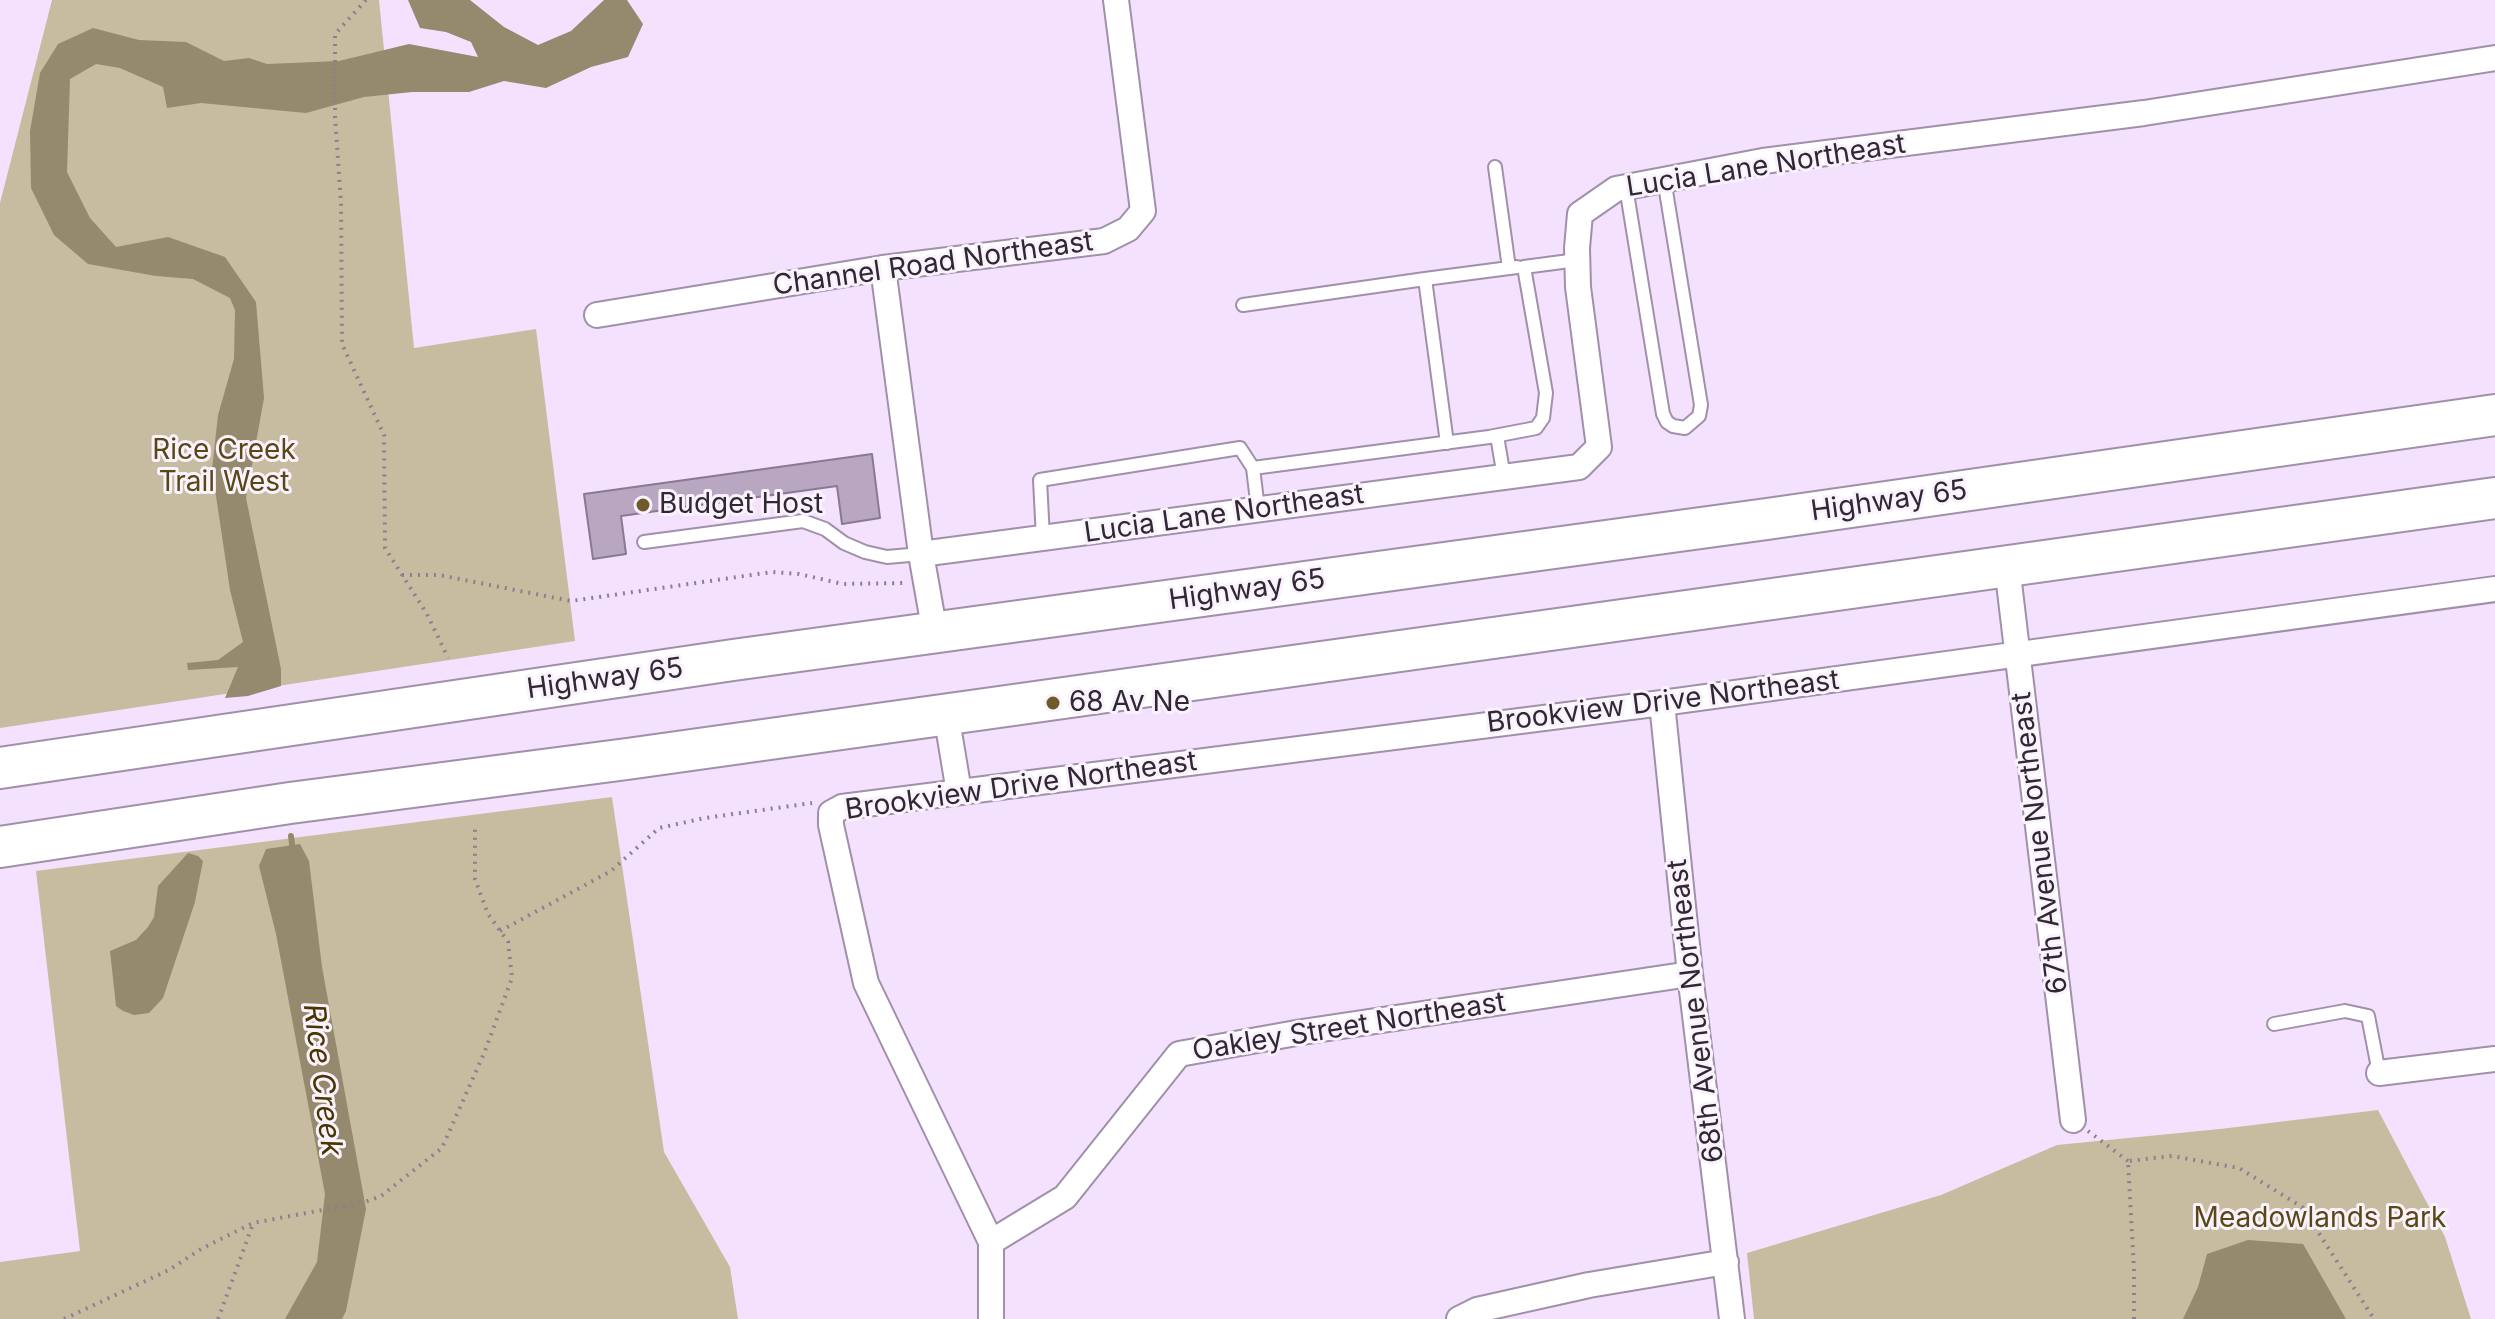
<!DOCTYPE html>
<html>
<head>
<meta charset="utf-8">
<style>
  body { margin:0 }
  canvas { display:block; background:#f4e1fd }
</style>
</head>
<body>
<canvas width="2495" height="1319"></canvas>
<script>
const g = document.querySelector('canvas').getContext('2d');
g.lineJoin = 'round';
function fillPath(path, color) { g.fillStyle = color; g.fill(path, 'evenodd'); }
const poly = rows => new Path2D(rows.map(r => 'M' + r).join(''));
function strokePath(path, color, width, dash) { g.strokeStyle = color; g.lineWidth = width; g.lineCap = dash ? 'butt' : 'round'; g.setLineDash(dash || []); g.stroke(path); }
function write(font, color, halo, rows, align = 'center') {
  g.font = font + ' Inter,sans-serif'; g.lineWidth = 6; g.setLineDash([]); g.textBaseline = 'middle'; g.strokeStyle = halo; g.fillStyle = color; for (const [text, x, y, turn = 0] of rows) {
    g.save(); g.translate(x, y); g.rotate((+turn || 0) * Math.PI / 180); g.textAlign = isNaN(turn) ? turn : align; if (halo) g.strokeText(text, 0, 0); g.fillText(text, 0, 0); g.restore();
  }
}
fillPath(poly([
  [52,0,379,0,414,348,536,329,575,641,0,728,0,203],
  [612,797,664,1152,730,1267,738,1319,0,1319,0,1262,80,1251,36,871],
  [2378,1110,2445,1237,2471,1319,1754,1319,1747,1253,1941,1195,2057,1145,2220,1129]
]), '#c8bca0');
fillPath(poly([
  [408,0,470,0,504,27,538,45,571,31,604,0,627,0,643,24,628,57,591,67,546,88,504,81,469,92,412,92,364,97,306,113,201,103,167,108,163,87,120,68,96,64,70,79,67,172,90,218,116,247,168,237,225,257,256,302,264,398,246,498,281,669,281,686,248,696,225,698,238,667,188,670,187,663,218,660,243,642,230,590,212,469,218,415,234,359,235,310,230,298,193,279,156,276,88,264,54,235,31,188,30,131,40,73,58,44,93,28,139,40,186,42,224,61,249,58,267,64,339,61,409,44,478,57,471,42,446,32,420,28],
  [300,844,309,861,322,967,366,1209,346,1311,342,1319,285,1319,317,1262,325,1194,276,934,259,866,266,849],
  [188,853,198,856,203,861,200,876,195,902,163,998,149,1013,134,1015,123,1011,116,1006,110,951,136,940,148,927,154,917,158,886],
  [2248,1240,2303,1244,2346,1319,2183,1319,2198,1287,2207,1254]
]), '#95896e');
strokePath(poly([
  [291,836,293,852]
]), '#95896e', 6);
const building = poly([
  [872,454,880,518,842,524,837,486,621,516,626,554,593,559,584,494,872,454]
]);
fillPath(building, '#b9a7c1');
strokePath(building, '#8a7992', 2);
const service = poly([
  [1495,167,1509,268],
  [1626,187,1663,414,1667,422,1673,426,1685,428,1699,416,1701,405,1664,179],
  [1425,279,1517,267],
  [1243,305,1425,279,1447,443],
  [1497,436,1504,477],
  [1253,468,1489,437,1536,428,1543,418,1546,393,1524,267,1577,260],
  [1043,538,1040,480,1240,448,1253,468,1258,509],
  [644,542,803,521,825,529,844,543,865,552,887,557,921,554],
  [2274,1024,2345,1011,2368,1016,2379,1073]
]);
const minor = poly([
  [883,268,921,554,935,633],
  [597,315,883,268,1104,241,1128,229,1143,211,1116,0],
  [921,554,1579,467,1599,447,1578,287,1577,248,1580,214,1616,189,1763,161,2144,113,2495,58],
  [2007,566,2073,1120],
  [1662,703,1690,974,1732,1319],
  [946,714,959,792],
  [2379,1073,2495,1059],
  [991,1242,1065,1197,1179,1054,1302,1032,1690,974],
  [991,1319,991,1242,866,983,831,825,831,813,842,807,1662,703,2495,589],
  [1459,1319,1477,1310,1589,1285,1726,1262]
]);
const trunk = poly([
  [0,768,733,660,1767,519,2495,415],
  [0,847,290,803,627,759,2495,498]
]);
strokePath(service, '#a190aa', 16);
strokePath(minor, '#a190aa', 28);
strokePath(trunk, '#a190aa', 44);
strokePath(poly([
  [366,0,335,34,335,117,341,203,342,344,384,435,385,548,427,614,448,658],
  [402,575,439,575,571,601,772,572,799,574,843,584,907,583],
  [500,931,611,871,659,828,705,818,812,803],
  [2088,1131,2128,1161],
  [64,1319,169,1270,201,1249,253,1223,365,1202,381,1196,442,1148,485,1051,512,978,508,942,488,914,475,879,475,828],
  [218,1319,253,1224],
  [2134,1319,2134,1270,2128,1161,2172,1156,2239,1168,2302,1207,2374,1319]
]), '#8b7f91', 4, [2, 6]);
strokePath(service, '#fff', 12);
strokePath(minor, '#fff', 24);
strokePath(trunk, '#fff', 40);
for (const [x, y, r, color] of [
  [643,505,8,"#6e5b29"],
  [1053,703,8,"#6e5b29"]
]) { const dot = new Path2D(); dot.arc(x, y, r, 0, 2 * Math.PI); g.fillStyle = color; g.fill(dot); strokePath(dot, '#faf3fe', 3); }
write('28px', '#302933', '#faf3fe', [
  ["Lucia Lane Northeast",1766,166,-9],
  ["Channel Road Northeast",933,264,-8],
  ["Highway 65",1889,501,-8],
  ["Lucia Lane Northeast",1224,514,-8],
  ["Highway 65",1247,590,-8],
  ["Highway 65",605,679,-8],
  ["Brookview Drive Northeast",1663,702,-7],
  ["Brookview Drive Northeast",1021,786,-8],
  ["67th Avenue Northeast",2040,843,-97],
  ["68th Avenue Northeast",1696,1011,-97],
  ["Oakley Street Northeast",1349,1027,-9]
]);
write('28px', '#5a4714', '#faf3fe', [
  ["Rice Creek",224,451],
  ["Trail West",224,483],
  ["Meadowlands Park",2320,1219]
]);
write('28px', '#302933', '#faf3fe', [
  ["Budget Host",659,505],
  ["68 Av Ne",1069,703]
], 'left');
write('italic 30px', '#493600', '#faf3fe', [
  ["Rice Creek",322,1080,83]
]);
</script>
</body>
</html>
